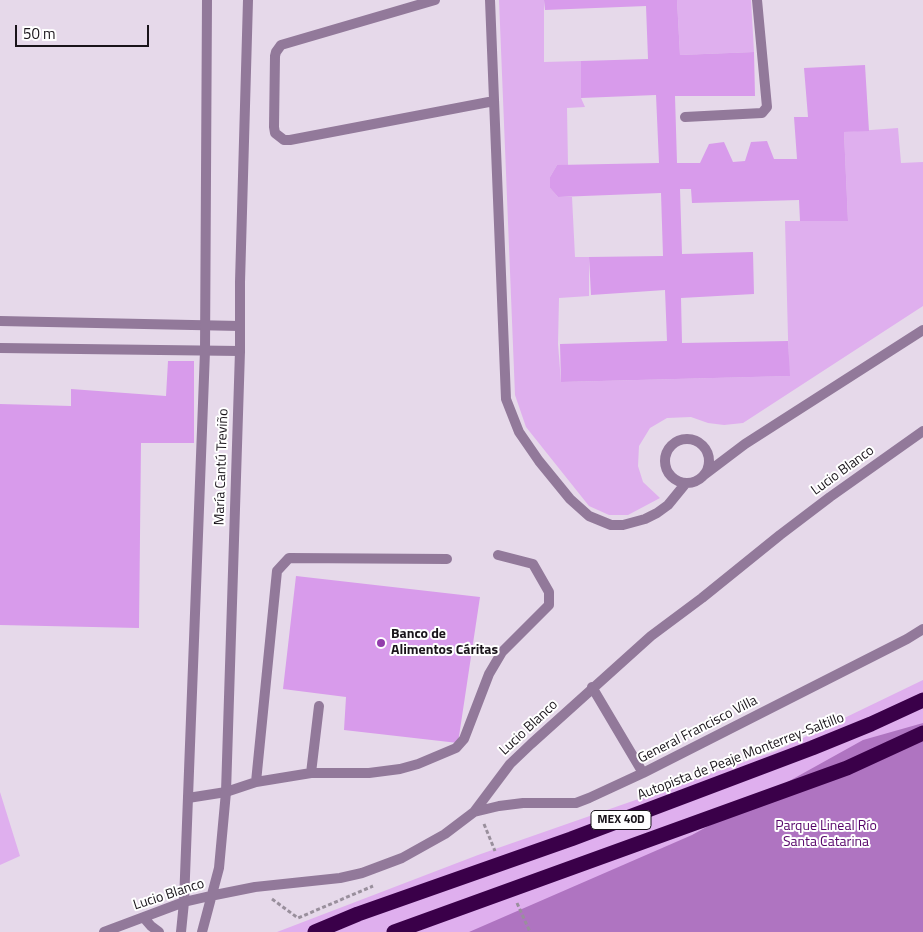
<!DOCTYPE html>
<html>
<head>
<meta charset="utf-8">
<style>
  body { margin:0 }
  #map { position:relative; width:923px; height:932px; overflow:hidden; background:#e6d9ea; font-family:"Titillium Web",sans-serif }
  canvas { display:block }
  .scale { position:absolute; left:15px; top:25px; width:134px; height:22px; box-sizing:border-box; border:2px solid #19141a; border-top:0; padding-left:6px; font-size:15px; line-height:18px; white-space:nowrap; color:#19141a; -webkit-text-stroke:4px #fff; paint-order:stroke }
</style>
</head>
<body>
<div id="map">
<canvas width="923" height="932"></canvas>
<div class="scale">50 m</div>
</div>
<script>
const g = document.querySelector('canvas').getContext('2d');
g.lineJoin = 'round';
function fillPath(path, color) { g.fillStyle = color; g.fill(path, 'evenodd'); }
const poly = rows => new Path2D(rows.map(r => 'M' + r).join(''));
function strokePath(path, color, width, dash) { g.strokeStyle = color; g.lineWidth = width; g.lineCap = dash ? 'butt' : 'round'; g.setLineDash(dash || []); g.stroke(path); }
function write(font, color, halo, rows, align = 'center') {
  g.font = font + ' "Titillium Web",sans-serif'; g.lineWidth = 4; g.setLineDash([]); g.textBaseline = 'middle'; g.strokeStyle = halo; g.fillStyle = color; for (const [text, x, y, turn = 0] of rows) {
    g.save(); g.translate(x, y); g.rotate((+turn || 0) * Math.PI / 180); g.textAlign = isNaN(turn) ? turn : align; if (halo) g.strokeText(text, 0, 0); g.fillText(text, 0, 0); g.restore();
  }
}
fillPath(poly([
  [499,0,544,0,544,62,581,61,581,98,585,107,567,108,568,165,557,165,550,177,550,188,558,197,572,197,575,257,589,257,589,296,559,298,558,344,561,382,789,376,785,221,848,221,844,132,898,128,901,163,923,162,923,306,743,423,724,425,708,423,691,417,667,418,650,428,639,446,638,466,643,482,660,498,628,515,609,515,589,506,526,427,515,395],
  [677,0,751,0,754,52,680,55],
  [923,680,923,932,277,932,478,855,776,751],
  [0,792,20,856,0,865]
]), '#dfafee');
fillPath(poly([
  [923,723,923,932,469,932,692,835,863,740]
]), '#af74c1');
fillPath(poly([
  [544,0,677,0,680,55,754,52,755,96,675,96,677,163,700,163,709,144,724,142,733,162,745,161,751,142,767,141,774,159,797,159,794,117,808,117,804,68,865,65,869,131,844,132,848,221,800,221,799,200,692,203,691,189,680,189,682,254,753,252,754,294,681,298,682,343,788,341,790,376,561,382,560,344,667,341,665,290,591,295,589,257,663,256,661,193,558,197,550,188,550,177,557,165,659,163,656,95,581,98,581,61,648,59,646,6,545,10],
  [168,361,194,361,194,443,141,443,139,628,0,625,0,404,71,406,71,389,166,396],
  [296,576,480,597,458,743,344,730,346,697,283,689]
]), '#d89beb');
strokePath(poly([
  [484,824,495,851],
  [272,899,298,918,373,886],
  [517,903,530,932]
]), '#998f9c', 3, [4, 2.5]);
strokePath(poly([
  [435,0,281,45,276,52,275,56,274,127,275,133,284,140,290,140,494,101],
  [490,0,506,399,519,432,539,461,570,499,589,516,611,525,623,525,645,519,657,513,668,505,686,483],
  [685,117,762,113,767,107,757,0],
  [0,321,240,326],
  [0,348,240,351],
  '665 461a22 22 0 1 1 44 0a22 22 0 1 1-44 0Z',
  [704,475,745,444,923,330],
  [311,773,319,706],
  [256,782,277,571,289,558,447,559],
  [188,798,226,792,256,782,311,773,369,773,400,769,418,764,456,748,464,739,489,674,502,652,549,605,549,592,533,564,498,555]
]), '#92799a', 10);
strokePath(poly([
  [592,687,643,773],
  [474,812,499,806,523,803,576,803,589,798,643,773,907,639,923,629],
  [144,918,151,926,159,932],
  [104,932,184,902,210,896,255,887,340,878,362,873,402,858,445,834,474,812,510,764,531,744,651,636,702,598,780,535,830,497,923,431],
  [181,932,184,902,205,351,207,0],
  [202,932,219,868,226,792,240,351,240,282,248,0]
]), '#92799a', 10);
strokePath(poly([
  [315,932,358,914,571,839,812,748,871,724,923,700],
  [394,932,847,768,923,733]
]), '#3a0049', 15);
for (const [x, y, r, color] of [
  [381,643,5,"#923dab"]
]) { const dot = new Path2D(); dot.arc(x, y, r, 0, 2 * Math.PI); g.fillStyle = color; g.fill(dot); strokePath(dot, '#fff', 2); }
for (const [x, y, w] of [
  [621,820,60]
]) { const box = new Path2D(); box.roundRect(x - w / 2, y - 9.5, w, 19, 4); g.fillStyle = '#fff'; g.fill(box); strokePath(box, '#19141a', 1); }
write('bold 12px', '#19141a', null, [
  ["MEX 40D",621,820]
]);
write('14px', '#19141a', '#fff', [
  ["María Cantú Treviño",222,467,-88],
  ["Lucio Blanco",843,471,-36],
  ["Lucio Blanco",529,728,-43],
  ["General Francisco Villa",698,730,-27],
  ["Autopista de Peaje Monterrey-Saltillo",741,757,-21],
  ["Lucio Blanco",169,895,-18]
]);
write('bold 14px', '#19141a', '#fff', [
  ["Banco de",391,635],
  ["Alimentos Cáritas",391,651]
], 'left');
write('14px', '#560469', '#fff', [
  ["Parque Lineal Río",826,827],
  ["Santa Catarina",826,843]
]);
</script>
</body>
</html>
